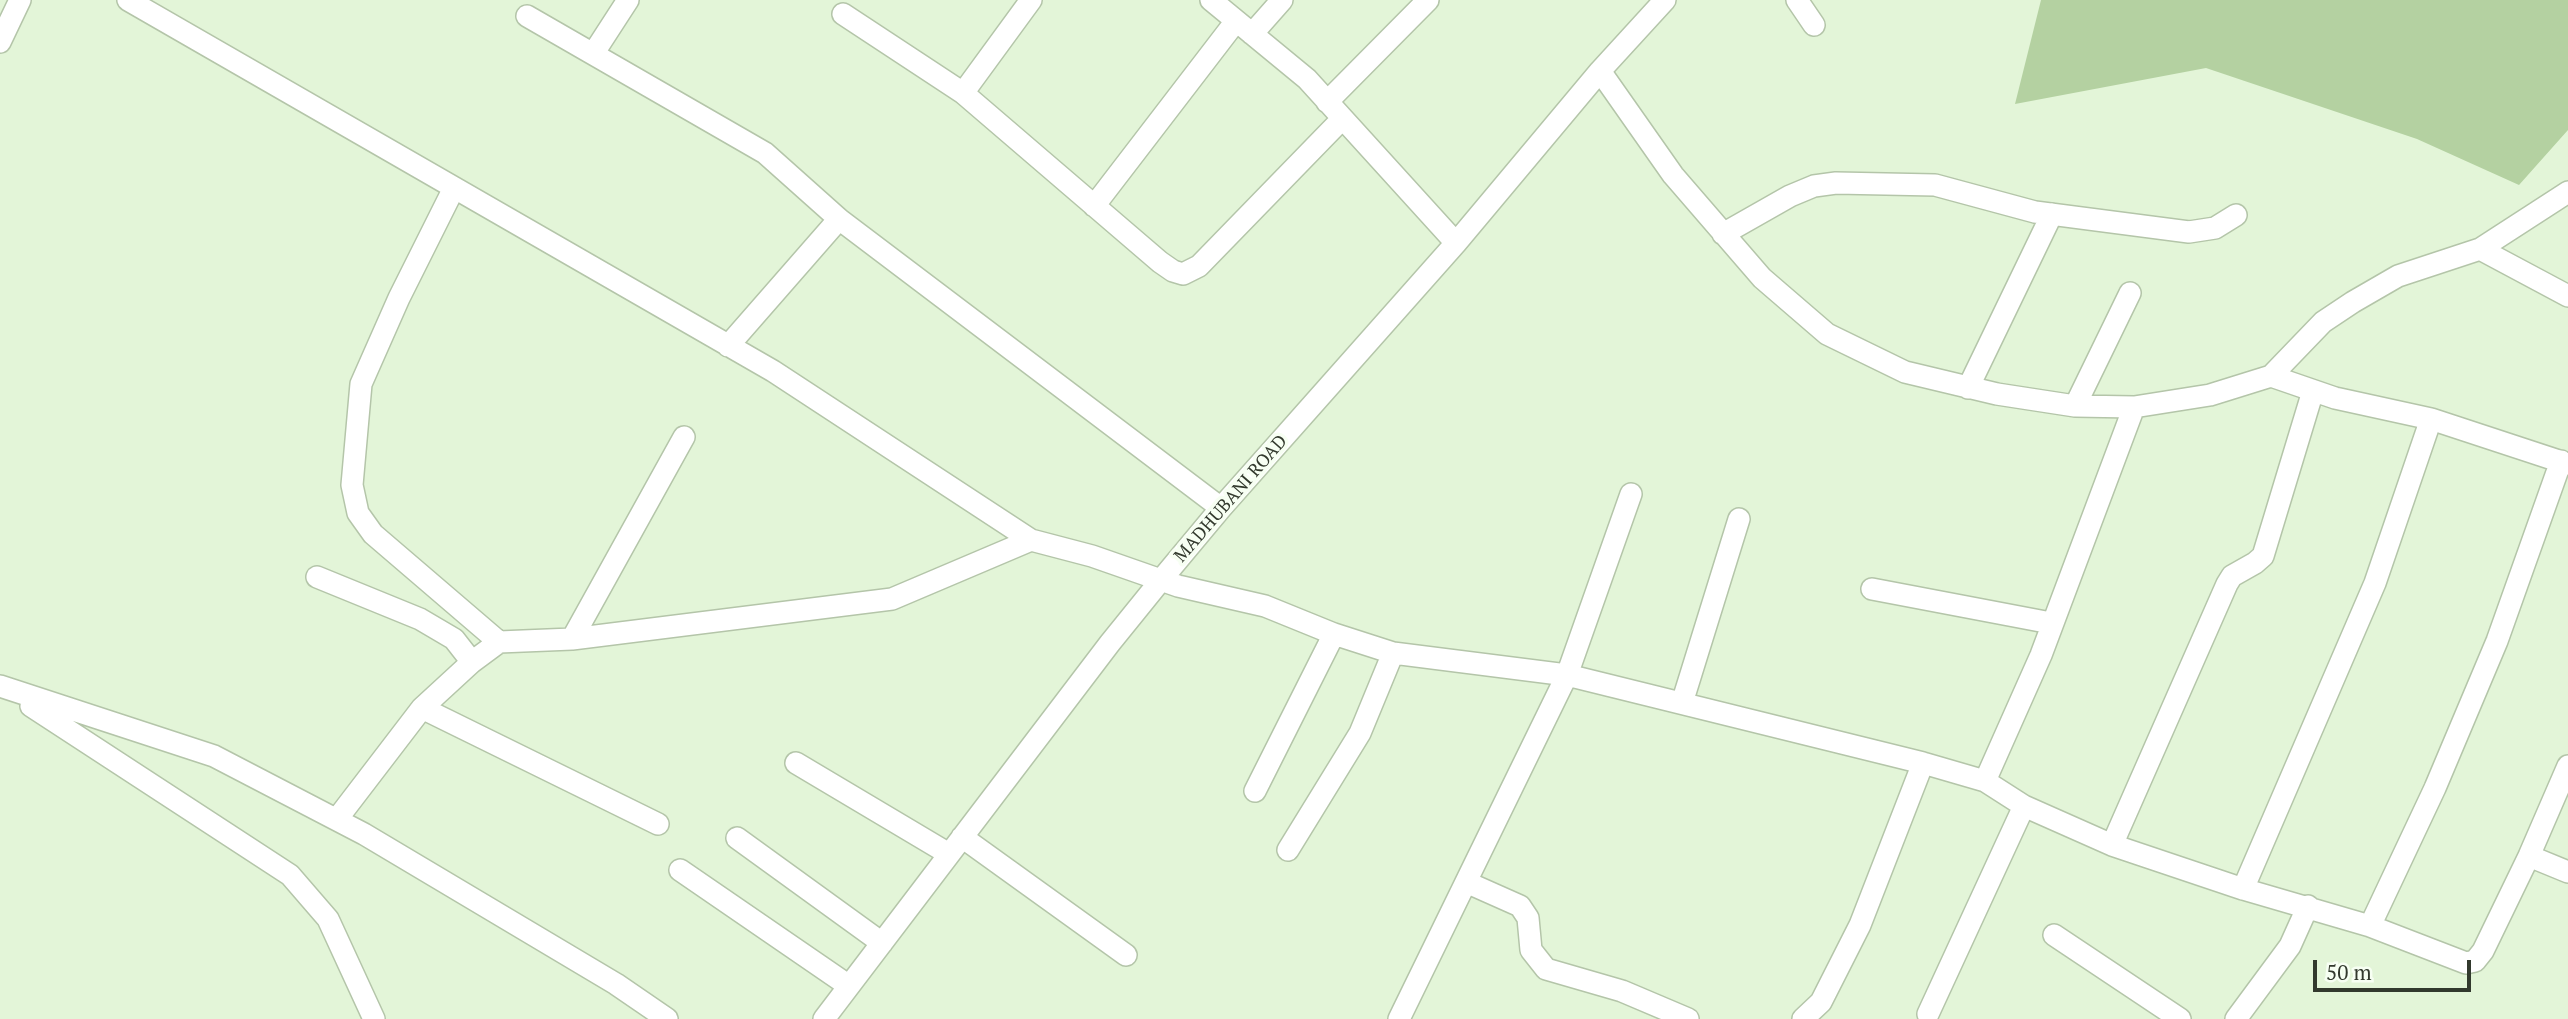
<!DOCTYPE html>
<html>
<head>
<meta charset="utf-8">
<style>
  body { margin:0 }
  #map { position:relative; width:2568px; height:1019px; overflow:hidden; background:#e3f5d8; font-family:"PT Serif",serif }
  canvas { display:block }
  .scale { position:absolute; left:2313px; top:960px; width:158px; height:32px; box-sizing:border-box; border:4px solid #32392d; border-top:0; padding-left:9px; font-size:21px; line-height:24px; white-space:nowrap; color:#32392d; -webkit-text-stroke:5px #f7fff3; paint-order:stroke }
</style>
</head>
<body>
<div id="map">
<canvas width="2568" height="1019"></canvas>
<div class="scale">50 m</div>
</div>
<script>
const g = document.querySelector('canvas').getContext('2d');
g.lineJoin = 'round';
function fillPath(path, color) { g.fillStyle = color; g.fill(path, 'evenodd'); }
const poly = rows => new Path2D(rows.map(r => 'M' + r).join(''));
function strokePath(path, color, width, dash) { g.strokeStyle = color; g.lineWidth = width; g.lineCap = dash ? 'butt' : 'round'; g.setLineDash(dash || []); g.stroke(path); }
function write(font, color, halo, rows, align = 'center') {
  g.font = font + ' "PT Serif",serif'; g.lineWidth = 7; g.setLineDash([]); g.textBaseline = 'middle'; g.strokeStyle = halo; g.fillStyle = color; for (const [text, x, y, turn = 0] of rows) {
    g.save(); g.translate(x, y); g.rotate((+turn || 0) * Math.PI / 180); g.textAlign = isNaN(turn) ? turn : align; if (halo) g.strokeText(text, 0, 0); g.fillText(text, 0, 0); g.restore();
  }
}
fillPath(poly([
  [2041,0,2568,0,2568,130,2519,185,2417,139,2206,68,2015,104]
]), '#b4d1a1');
const minor = poly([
  [128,0,773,371,1031,540,1092,556,1178,586,1265,606,1334,634,1393,653,1567,675,1923,763,1985,781,2024,806,2112,845,2243,889,2370,926,2466,963,2475,961,2483,951,2529,856,2568,766],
  [1211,0,1307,79,1456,243],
  [1797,0,1814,25],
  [843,14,963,93,1160,262,1173,271,1183,274,1199,266,1342,119],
  [527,16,765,153,839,219,1221,508],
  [1252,34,1282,0],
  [0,42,20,0],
  [593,54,628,0],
  [1600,71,1673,175,1762,278,1827,334,1905,372,1997,394,2075,406,2134,407,2210,395,2271,376,2335,398,2431,419,2568,464],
  [963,93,1031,0],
  [1327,102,1428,0],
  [454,188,399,298,361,384,352,485,358,513,373,534,499,642],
  [1094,206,1236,21],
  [1723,234,1790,196,1814,186,1836,183,1935,185,2035,212,2189,232,2215,228,2236,215],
  [2480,249,2568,296],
  [728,346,839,219],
  [2271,376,2323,322,2353,302,2398,276,2480,249,2568,192],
  [1968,388,2052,214],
  [2075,406,2130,293],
  [317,577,420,619,454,639,472,662],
  [1872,589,2051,623],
  [572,639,684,437],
  [0,686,214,756,364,834,616,984,667,1019],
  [1682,703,1739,519],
  [31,706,290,875,328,919,374,1019],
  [422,708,658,824],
  [796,763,949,854],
  [1985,781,2041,655,2134,407],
  [1255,791,1334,634],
  [337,819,422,708,472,662,499,642,572,639,892,599,1031,540],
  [962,837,1126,955],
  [737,838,882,943],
  [2112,845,2227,584,2232,576,2255,563,2263,556,2313,391],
  [1288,850,1360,733,1393,653],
  [2529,856,2568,872],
  [680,870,849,986],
  [1466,882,1520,906,1528,918,1531,950,1546,969,1622,991,1688,1019],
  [2243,889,2375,583,2431,419],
  [2370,926,2435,788,2497,641,2561,461],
  [2054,935,2180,1019],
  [1928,1014,2024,806],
  [824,1019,1110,643,1161,580,1221,508,1456,243,1600,71,1665,0],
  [1399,1019,1567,675,1631,494],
  [1803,1019,1821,1002,1860,925,1923,763],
  [2236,1019,2290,946,2308,906]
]);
strokePath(minor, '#b4c5a9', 24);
strokePath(minor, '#fff', 21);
write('18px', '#32392d', '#f7fff3', [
  ["MADHUBANI ROAD",1231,499,-49]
]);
</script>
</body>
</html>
